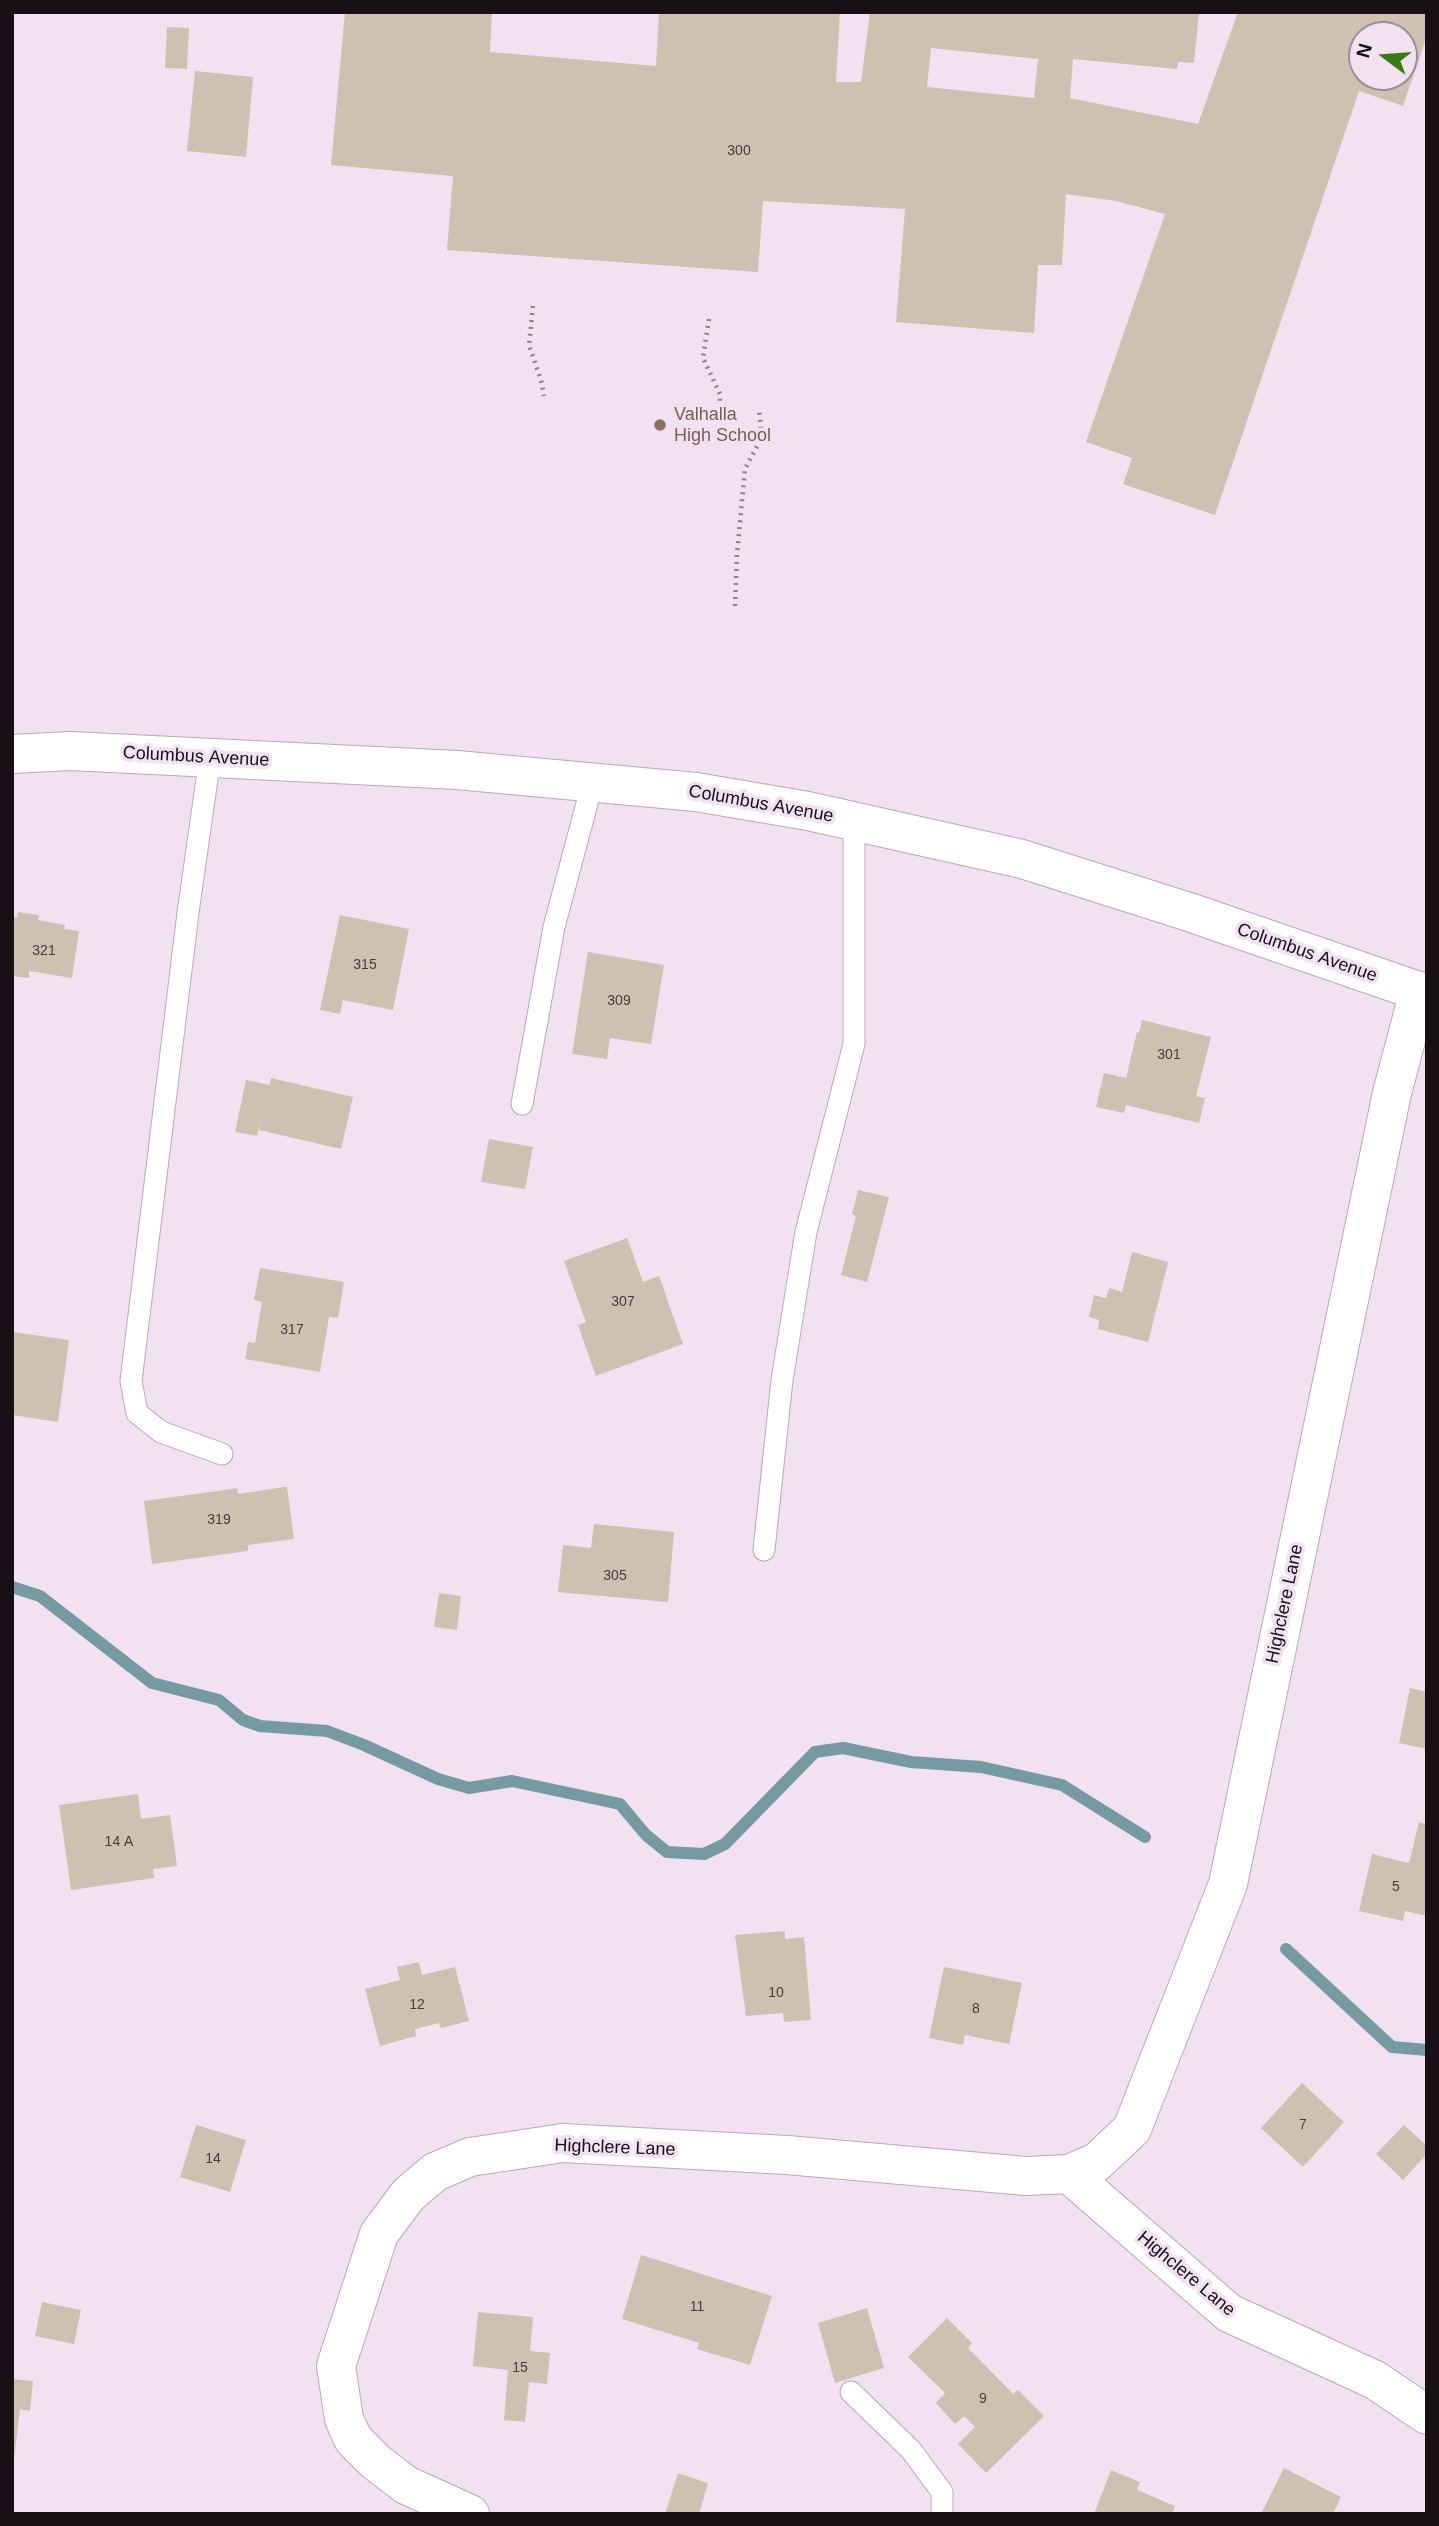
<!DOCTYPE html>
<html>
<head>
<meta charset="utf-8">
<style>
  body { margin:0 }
  #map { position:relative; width:1439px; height:2526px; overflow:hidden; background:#f2e1f0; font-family:Arial,sans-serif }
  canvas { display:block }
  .frame { position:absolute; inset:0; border:14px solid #171116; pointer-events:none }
  .north { position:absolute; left:1348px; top:21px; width:70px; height:70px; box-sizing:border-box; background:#f2e1f0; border:2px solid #9a8e99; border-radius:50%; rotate:286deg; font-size:19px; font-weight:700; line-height:28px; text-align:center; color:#171116 }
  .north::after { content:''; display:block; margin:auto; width:24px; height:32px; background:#3b7914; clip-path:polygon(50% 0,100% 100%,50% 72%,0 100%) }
</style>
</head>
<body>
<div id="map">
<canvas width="1439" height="2526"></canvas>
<div class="frame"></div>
<div class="north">N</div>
</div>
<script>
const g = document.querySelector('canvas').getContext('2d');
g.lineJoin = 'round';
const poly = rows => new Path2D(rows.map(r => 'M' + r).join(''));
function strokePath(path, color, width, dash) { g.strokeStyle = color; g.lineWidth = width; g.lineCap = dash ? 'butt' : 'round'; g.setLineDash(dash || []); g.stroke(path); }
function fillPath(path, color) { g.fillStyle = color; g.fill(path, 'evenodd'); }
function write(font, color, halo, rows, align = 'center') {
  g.font = font + ' Arial,sans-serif'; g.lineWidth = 7; g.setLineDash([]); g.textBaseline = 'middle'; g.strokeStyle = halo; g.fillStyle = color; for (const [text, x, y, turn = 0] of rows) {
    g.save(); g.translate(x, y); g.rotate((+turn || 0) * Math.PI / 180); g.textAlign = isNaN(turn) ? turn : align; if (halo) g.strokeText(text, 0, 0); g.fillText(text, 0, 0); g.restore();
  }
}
strokePath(poly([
  [12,1587,40,1596,152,1683,219,1700,243,1720,260,1726,327,1731,364,1745,438,1779,469,1788,512,1781,620,1804,646,1835,667,1852,704,1854,725,1844,815,1752,843,1748,911,1762,981,1767,1062,1785,1145,1837],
  [1286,1949,1392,2047,1427,2050]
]), '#769aa1', 12);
fillPath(poly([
  [345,12,492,12,490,52,656,66,659,12,840,12,836,82,861,82,870,12,1199,12,1194,63,1178,62,1177,69,1073,59,1070,98,1198,124,1238,12,1427,12,1427,36,1403,106,1359,91,1215,515,1123,484,1132,458,1086,442,1165,214,1116,201,1066,194,1062,265,1038,265,1034,333,896,322,905,209,763,201,758,272,447,250,453,176,331,165],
  [1362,35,1404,35,1404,77,1362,77],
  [931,48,1038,59,1034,98,927,87],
  [167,27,189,28,187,69,165,68],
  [195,71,253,77,246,157,187,151],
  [18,912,39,915,38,920,65,925,64,929,79,931,72,978,29,971,29,978,12,976,12,917,17,918],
  [340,915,409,929,393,1010,343,1000,340,1014,320,1010],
  [588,952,664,965,651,1044,610,1038,607,1059,572,1054],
  [1142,1020,1211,1037,1196,1096,1205,1098,1199,1123,1126,1105,1124,1113,1096,1107,1104,1073,1126,1078,1137,1032,1139,1033],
  [271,1078,353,1097,341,1149,259,1130,260,1122,257,1136,235,1132,246,1080,270,1085],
  [489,1139,533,1147,525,1189,481,1182],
  [858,1190,889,1197,867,1282,841,1275,856,1216,852,1214],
  [627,1238,643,1282,659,1276,683,1344,596,1376,578,1325,586,1322,564,1261],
  [1132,1252,1168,1262,1148,1342,1098,1329,1099,1320,1089,1317,1094,1295,1106,1298,1109,1288,1122,1292],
  [260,1268,344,1282,338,1318,329,1317,320,1372,245,1359,248,1342,255,1343,262,1302,254,1300],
  [12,1332,69,1340,58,1422,13,1415],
  [284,1487,287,1487,294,1539,248,1545,248,1551,152,1564,144,1501,232,1489,237,1488,238,1494],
  [594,1524,674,1532,668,1602,558,1592,563,1545,591,1548],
  [439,1593,461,1596,457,1630,434,1627],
  [1410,1688,1427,1692,1427,1749,1399,1743],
  [138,1794,141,1819,170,1815,177,1866,153,1869,154,1878,71,1890,59,1805],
  [1419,1822,1427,1824,1427,1916,1405,1911,1403,1921,1359,1911,1372,1854,1409,1863],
  [785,1931,785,1939,804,1937,811,2020,784,2022,783,2013,746,2016,735,1935],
  [419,1962,422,1975,455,1967,469,2021,441,2028,439,2023,415,2029,416,2036,380,2046,365,1989,400,1980,397,1967],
  [944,1967,1022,1983,1009,2044,965,2035,963,2045,929,2038],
  [1302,2083,1344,2122,1303,2167,1261,2128],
  [196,2125,246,2140,230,2192,180,2177],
  [1404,2125,1427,2146,1427,2154,1403,2180,1376,2154],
  [641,2255,772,2296,750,2365,697,2349,699,2343,622,2319],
  [42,2302,81,2310,74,2344,35,2336],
  [867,2308,884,2368,835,2383,818,2323],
  [478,2312,533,2317,530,2351,550,2353,547,2384,529,2382,525,2422,504,2420,508,2370,473,2366],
  [947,2318,972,2343,968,2348,1013,2394,1018,2390,1044,2416,986,2473,958,2444,975,2427,964,2416,955,2424,936,2403,945,2393,908,2357],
  [12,2379,33,2381,30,2411,20,2409,14,2459],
  [1284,2468,1341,2497,1333,2514,1261,2514],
  [1111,2470,1140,2482,1137,2490,1175,2506,1172,2514,1094,2514],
  [678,2473,708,2483,699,2514,665,2514]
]), '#cfc1b1');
const service = poly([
  [210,758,188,913,131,1381,137,1413,161,1432,222,1454],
  [522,1104,554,927,593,781],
  [764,1550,782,1380,806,1232,854,1044,854,820],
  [851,2392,911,2450,942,2492,942,2514]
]);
const minor = poly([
  [1069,2174,1229,2313,1375,2380,1427,2415],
  [470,2514,406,2485,376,2462,353,2439,344,2419,336,2366,379,2234,408,2195,435,2172,470,2157,563,2143,787,2155,1026,2176,1069,2174,1097,2162,1132,2129,1228,1884,1392,1093,1419,991]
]);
const tertiary = poly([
  [12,754,70,751,457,770,696,792,808,811,1022,859,1189,912,1427,994]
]);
strokePath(service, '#baa9b8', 23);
strokePath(minor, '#baa9b8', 40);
strokePath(tertiary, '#baa9b8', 40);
strokePath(poly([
  [533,306,529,345,541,380,544,396],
  [709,319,703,358,720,394,720,409],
  [735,606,737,554,745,469,762,437,759,409]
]), '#8d818b', 4.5, [2, 5]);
strokePath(service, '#fff', 21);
strokePath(minor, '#fff', 38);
strokePath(tertiary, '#fff', 38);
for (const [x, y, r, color] of [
  [660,425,7,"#8d6e63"]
]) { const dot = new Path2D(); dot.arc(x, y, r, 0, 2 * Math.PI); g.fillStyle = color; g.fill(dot); strokePath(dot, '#f2e1f0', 2.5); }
write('14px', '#453d3d', null, [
  ["300",739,151],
  ["321",44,951],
  ["315",365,965],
  ["309",619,1001],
  ["301",1169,1055],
  ["307",623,1302],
  ["317",292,1330],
  ["319",219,1520],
  ["305",615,1576],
  ["14 A",119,1842],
  ["5",1396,1887],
  ["10",776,1993],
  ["12",417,2005],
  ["8",976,2009],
  ["7",1303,2125],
  ["14",213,2159],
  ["11",697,2307],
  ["15",520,2368],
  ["9",983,2399]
]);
write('18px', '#785e54', '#f2e1f0', [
  ["Valhalla",674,415],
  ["High School",674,436]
], 'left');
write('18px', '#171116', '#f2e1f0', [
  ["Columbus Avenue",196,757,3],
  ["Columbus Avenue",761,804,10],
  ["Columbus Avenue",1307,953,19],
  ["Highclere Lane",1285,1604,-78],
  ["Highclere Lane",615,2148,2],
  ["Highclere Lane",1186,2274,40]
]);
</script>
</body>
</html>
